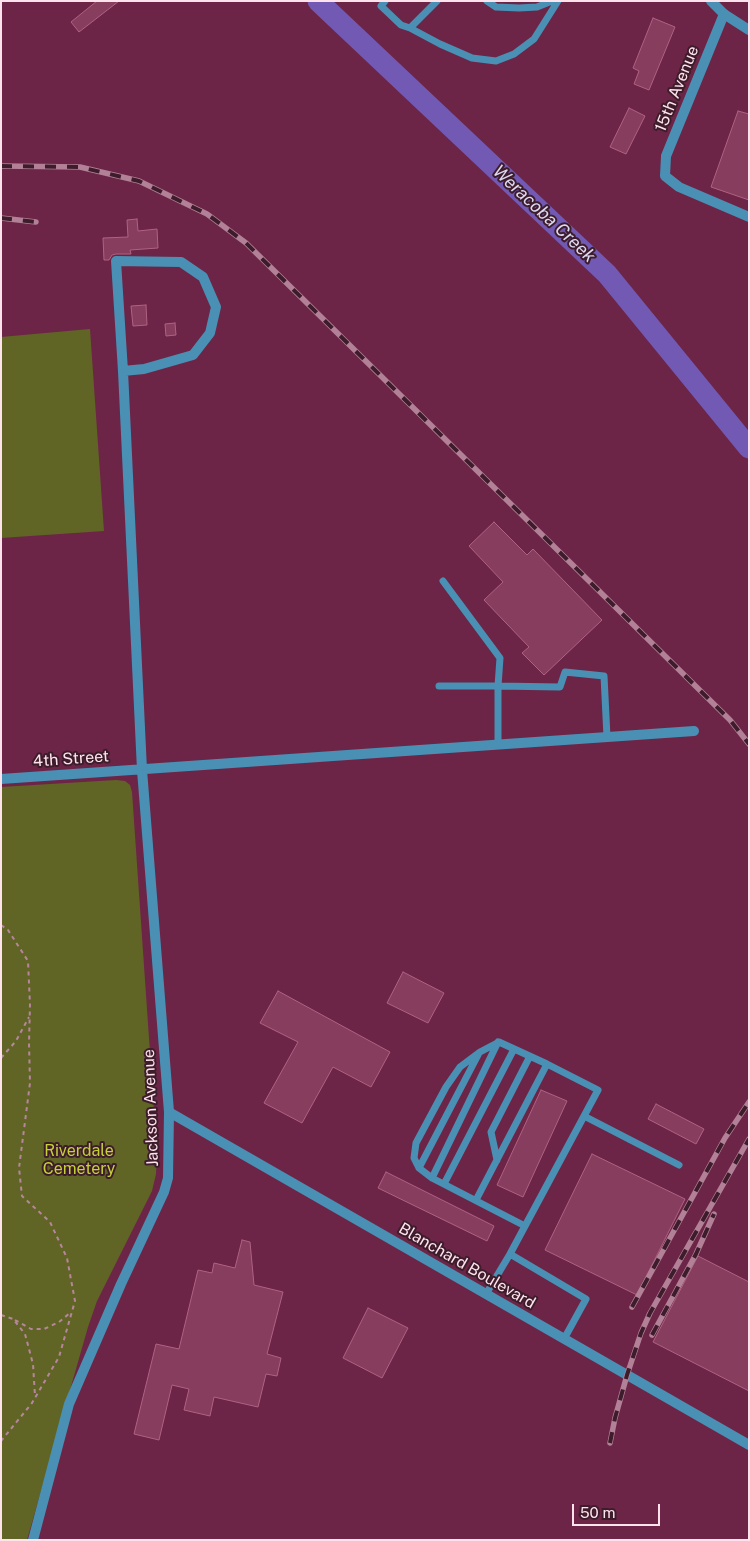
<!DOCTYPE html>
<html>
<head>
<meta charset="utf-8">
<style>
  body { margin:0 }
  #map { position:relative; width:750px; height:1541px; overflow:hidden; background:#6c2547; font-family:"Public Sans",sans-serif }
  canvas { display:block }
  .frame { position:absolute; inset:0; border:2px solid #fee3ed; pointer-events:none }
  .scale { position:absolute; left:572px; top:1504px; width:88px; height:22px; box-sizing:border-box; border:2px solid #fee3ed; border-top:0; padding-left:6px; font-size:15px; line-height:18px; white-space:nowrap; color:#fee3ed; -webkit-text-stroke:4px #3d1d2b; paint-order:stroke }
</style>
</head>
<body>
<div id="map">
<canvas width="750" height="1541"></canvas>
<div class="frame"></div>
<div class="scale">50 m</div>
</div>
<script>
const g = document.querySelector('canvas').getContext('2d');
g.lineJoin = 'round';
function fillPath(path, color) { g.fillStyle = color; g.fill(path, 'evenodd'); }
const poly = rows => new Path2D(rows.map(r => 'M' + r).join(''));
function strokePath(path, color, width, dash) { g.strokeStyle = color; g.lineWidth = width; g.lineCap = dash ? 'butt' : 'round'; g.setLineDash(dash || []); g.stroke(path); }
function write(font, color, halo, rows, align = 'center') {
  g.font = font + ' "Public Sans",sans-serif'; g.lineWidth = 4; g.setLineDash([]); g.textBaseline = 'middle'; g.strokeStyle = halo; g.fillStyle = color; for (const [text, x, y, turn = 0] of rows) {
    g.save(); g.translate(x, y); g.rotate((+turn || 0) * Math.PI / 180); g.textAlign = isNaN(turn) ? turn : align; if (halo) g.strokeText(text, 0, 0); g.fillText(text, 0, 0); g.restore();
  }
}
fillPath(poly([
  [90,329,104,531,1,538,1,337],
  [116,780,125,781,130,785,132,792,157,1154,156,1174,152,1191,97,1301,88,1327,27,1540,1,1540,1,787]
]), '#606526');
strokePath(poly([
  [318,1,607,274,749,448]
]), '#7259b4', 21);
const building = poly([
  [97,1,119,1,79,32,71,22,97,1],
  [653,18,675,27,649,90,634,84,639,71,633,68,653,18],
  [629,108,645,116,626,154,610,147,629,108],
  [738,111,749,114,749,200,711,187,738,111],
  [137,219,138,231,157,229,158,248,130,250,131,254,116,254,112,255,109,260,104,260,103,238,128,237,127,220,137,219],
  [146,305,147,325,133,326,131,306,146,305],
  [175,323,176,335,166,336,165,324,175,323],
  [494,522,527,555,533,549,602,620,544,675,522,653,529,647,484,600,503,582,469,546,494,522],
  [403,972,444,993,428,1023,387,1003,403,972],
  [278,991,390,1052,371,1087,333,1067,302,1123,264,1103,298,1042,260,1023,278,991],
  [541,1090,567,1101,523,1197,497,1185,541,1090],
  [656,1104,704,1129,696,1144,648,1119,656,1104],
  [592,1154,685,1199,637,1295,545,1250,592,1154],
  [386,1172,494,1226,487,1241,378,1188,386,1172],
  [242,1240,250,1242,254,1285,283,1292,267,1354,281,1358,277,1376,266,1374,258,1407,214,1397,210,1416,184,1410,189,1389,172,1385,159,1440,134,1434,156,1344,179,1349,198,1270,212,1273,214,1263,235,1268,242,1240],
  [698,1256,749,1282,749,1391,653,1342,698,1256],
  [368,1308,408,1328,382,1378,343,1358,368,1308]
]);
fillPath(building, '#863d5e');
strokePath(building, '#b06283', 1);
strokePath(poly([
  [1,925,8,930,28,961,30,1005,29,1043,30,1083,19,1168,22,1196,50,1222,67,1258,75,1301,59,1357,32,1403,1,1441],
  [1,1058,16,1041,29,1017],
  [1,1315,13,1319,25,1334,33,1364,35,1396],
  [15,1320,31,1329,44,1329,59,1322,70,1313]
]), '#b6869c', 2, [4, 4]);
strokePath(poly([
  [385,1,381,6,401,25,410,28],
  [437,1,410,28,440,44,472,58,496,61,514,54,534,39,558,1],
  [487,1,496,7,519,8,537,7,552,1],
  [443,581,500,658,498,686,560,687,565,672,604,676,607,737],
  [439,686,498,686,498,745],
  [584,1116,679,1165],
  [497,1160,491,1132,530,1056],
  [419,1168,478,1055],
  [432,1178,498,1042],
  [444,1184,514,1049],
  [476,1200,547,1064],
  [510,1254,598,1090,547,1064,499,1042,480,1052,460,1067,446,1087,416,1143,414,1158,419,1168,432,1178,525,1226],
  [486,1294,510,1254,586,1299,564,1339]
]), '#4a90b4', 7);
strokePath(poly([
  [724,14,666,156,665,176,679,187,749,217],
  [116,261,181,262,203,277,216,307,210,333,193,355,144,369,123,371,116,261],
  [1,779,694,731],
  [169,1112,749,1445],
  [33,1540,69,1404,121,1284,164,1192,168,1178,169,1112,142,770,123,371]
]), '#4a90b4', 10);
strokePath(poly([
  [711,1,724,14,749,30]
]), '#4a90b4', 10);
const rail = poly([
  [1,166,80,167,139,181,207,214,246,243,730,720,749,744],
  [1,218,36,222],
  [632,1307,725,1138,749,1102],
  [652,1335,696,1254,714,1214],
  [610,1443,615,1418,627,1375,641,1333,650,1313,749,1139]
]);
strokePath(rail, '#b28197', 5.5);
strokePath(rail, '#3d1d2b', 4, [11]);
write('16px', '#fee3ed', '#3d1d2b', [
  ["15th Avenue",677,89,-68],
  ["4th Street",71,759,-4],
  ["Jackson Avenue",151,1108,-92],
  ["Blanchard Boulevard",467,1266,30]
]);
write('16px', '#c6d137', '#3d1d2b', [
  ["Riverdale",79,1151],
  ["Cemetery",79,1169]
]);
write('italic 18px', '#ddd9f2', '#3d1d2b', [
  ["Weracoba Creek",544,214,43]
]);
</script>
</body>
</html>
